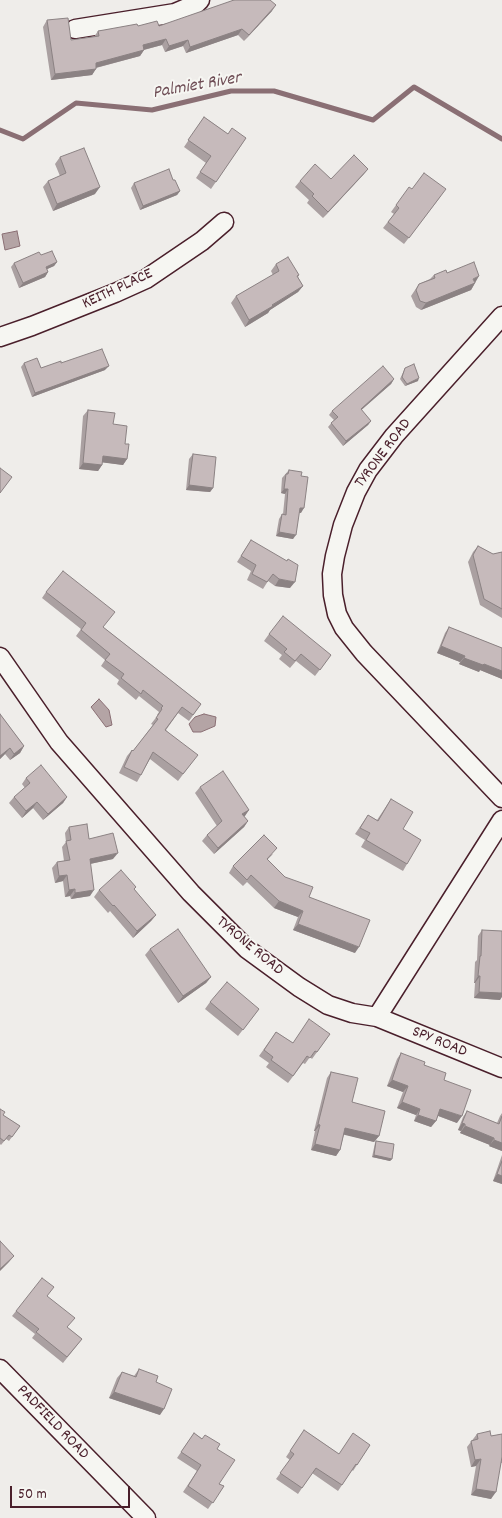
<!DOCTYPE html>
<html>
<head>
<meta charset="utf-8">
<style>
  body { margin:0 }
  #map { position:relative; width:502px; height:1518px; overflow:hidden; background:#efedea; font-family:Dekko,sans-serif }
  canvas { display:block }
  .scale { position:absolute; left:10px; top:1486px; width:120px; height:22px; box-sizing:border-box; border:2px solid #4a1f2b; border-top:0; padding-left:6px; font-size:15px; line-height:18px; white-space:nowrap; color:#4a1f2b; -webkit-text-stroke:4px #f6f6f2; paint-order:stroke }
</style>
</head>
<body>
<div id="map">
<canvas width="502" height="1518"></canvas>
<div class="scale">50 m</div>
</div>
<script>
const g = document.querySelector('canvas').getContext('2d');
g.lineJoin = 'round';
function fillPath(path, color) { g.fillStyle = color; g.fill(path, 'evenodd'); }
const poly = rows => new Path2D(rows.map(r => 'M' + r).join(''));
function strokePath(path, color, width, dash) { g.strokeStyle = color; g.lineWidth = width; g.lineCap = dash ? 'butt' : 'round'; g.setLineDash(dash || []); g.stroke(path); }
function write(font, color, halo, rows, align = 'center') {
  g.font = font + ' Dekko,sans-serif'; g.lineWidth = 4; g.setLineDash([]); g.textBaseline = 'middle'; g.strokeStyle = halo; g.fillStyle = color; for (const [text, x, y, turn = 0] of rows) {
    g.save(); g.translate(x, y); g.rotate((+turn || 0) * Math.PI / 180); g.textAlign = isNaN(turn) ? turn : align; if (halo) g.strokeText(text, 0, 0); g.fillText(text, 0, 0); g.restore();
  }
}
const water = poly([
  [17,231,20,246,5,250,2,234,17,231],
  [99,699,109,710,112,725,106,727,91,707,99,699],
  [204,714,216,717,215,726,201,732,193,732,189,724,195,717,204,714]
]);
fillPath(water, '#b4a4a5');
strokePath(water, '#8a6f74', 1);
strokePath(poly([
  [0,130,23,139,76,103,152,110,231,91,274,91,373,120,414,87,502,139]
]), '#8a6f74', 5);
const minor = poly([
  [75,29,175,13,196,4,200,0],
  [502,316,394,436,368,470,356,492,343,525,335,556,332,574,333,595,337,614,344,628,364,653,502,798],
  [0,337,32,326,115,293,146,279,202,241,224,222],
  [0,657,59,742,191,893,247,949,299,987,328,1005,352,1013,377,1017,502,1068],
  [377,1017,502,820],
  [0,1369,146,1518]
]);
strokePath(minor, '#4a1f2b', 21);
strokePath(minor, '#f6f6f2', 18);
fillPath(poly([
  [272,11,244,41,238,35,186,53,183,46,165,52,162,45,144,50,140,56,96,68,92,75,51,80,43,27,47,20,71,40,94,37,98,31,138,26,159,26],
  [204,117,228,134,246,138,211,189,196,178,206,163,184,147],
  [60,157,95,194,53,211,43,187,48,181,60,176,55,164],
  [368,169,363,175,323,218,307,203,309,200,295,187,300,181,331,179],
  [173,180,180,191,177,195,140,210,131,188,134,183],
  [412,189,441,196,404,244,383,228,394,214,391,212,396,205],
  [57,262,54,266,47,269,48,272,45,277,19,288,11,267,14,263],
  [276,264,299,275,298,277,303,286,298,292,270,310,268,313,245,327,231,303,236,296,273,275,271,271],
  [447,273,475,283,471,290,421,310,416,307,411,296,419,284,430,279,434,275],
  [24,363,41,368,61,363,105,370,32,397,21,367],
  [405,368,418,381,405,386,400,379],
  [394,379,391,384,361,410,371,421,368,425,343,446,328,427,334,420,329,415,332,411],
  [88,410,113,424,125,444,127,459,123,465,102,462,102,465,98,471,79,469,83,416],
  [193,454,213,488,210,492,186,490,189,459],
  [289,470,301,476,301,513,299,513,293,539,276,536,279,519,282,514,283,514,285,494,281,493,282,478],
  [251,540,290,588,275,586,268,581,263,589,247,580,251,571,237,562],
  [478,546,493,554,502,552,502,618,480,605,468,562,473,552],
  [46,592,103,627,201,704,189,721,178,713,166,730,193,761,178,781,150,759,141,775,137,782,119,773,127,756,132,750,133,751,153,725,151,724,158,715,157,715,159,712,139,696,136,700,117,684,119,680,101,666,105,660,76,636,81,629,42,598],
  [449,627,502,648,502,679,480,670,479,672,459,664,460,662,437,653,445,633],
  [269,634,331,655,315,676,296,661,290,668,279,659,282,655,264,641],
  [0,714,24,746,20,753,10,760,5,754,0,759],
  [26,778,67,797,63,803,43,820,33,808,22,818,9,803,14,797,25,788,22,784],
  [200,787,249,810,244,816,248,821,244,827,214,854,202,841,207,835,217,826,195,793],
  [391,799,403,829,407,864,403,871,361,847,365,840,355,834,368,815,377,820],
  [69,827,89,839,113,859,90,864,90,896,71,899,70,896,65,897,63,881,55,883,52,868,57,862,64,861,62,847,66,842,65,833],
  [273,854,267,860,285,877,309,897,355,953,293,930,298,917,274,908,247,882,243,886,229,873,233,866],
  [136,887,134,889,156,915,151,921,133,938,110,911,108,913,94,897,99,890],
  [482,930,500,1000,474,998,475,983,474,983,475,962,477,960,478,936],
  [150,949,211,977,206,983,178,1003,145,955],
  [210,1002,259,1009,238,1036,205,1009],
  [276,1032,293,1043,330,1034,312,1059,310,1057,305,1064,303,1063,288,1083,266,1067,269,1063,259,1056],
  [401,1053,424,1065,444,1080,457,1123,438,1116,436,1121,431,1127,414,1121,416,1115,397,1108,403,1092,387,1086,397,1059],
  [331,1072,352,1102,379,1136,374,1142,344,1134,340,1150,336,1156,311,1150,315,1131,314,1131,327,1078],
  [0,1109,3,1115,20,1126,9,1141,6,1139,1,1145,0,1144],
  [467,1111,497,1123,500,1116,502,1113,502,1151,489,1146,490,1145,460,1133,461,1131,458,1130,463,1117],
  [376,1141,392,1159,390,1161,372,1157,375,1143],
  [502,1155,502,1184,493,1181],
  [47,1296,67,1327,82,1339,63,1363,32,1338,35,1334,12,1316,16,1311],
  [139,1369,156,1382,160,1415,109,1398,117,1378,122,1372,134,1376],
  [304,1430,339,1454,370,1445,353,1471,352,1470,338,1491,312,1473,298,1494,276,1479,290,1460,286,1457],
  [194,1433,217,1449,219,1484,224,1486,208,1509,183,1492,197,1471,177,1458],
  [477,1434,491,1436,502,1434,502,1463,501,1463,491,1499,471,1495,476,1466,471,1467,467,1447]
]), '#aaa0a1');
fillPath(poly([
  [276,5,272,11,244,41,249,35],
  [242,29,238,35,186,53,190,47],
  [166,39,162,45,139,51,143,45],
  [188,40,183,46,165,52,169,46],
  [144,50,140,56,91,69,96,63],
  [96,69,92,75,51,80,55,74],
  [368,169,363,175,323,218,328,212],
  [100,187,95,194,53,211,57,204],
  [180,191,177,195,140,210,143,206],
  [57,262,54,266,43,271,46,267],
  [48,272,45,277,19,288,23,283],
  [479,276,475,283,473,279],
  [475,283,471,290,421,310,426,303],
  [303,286,298,292,270,310,268,313,245,327,249,320],
  [109,366,105,370,32,397,35,393],
  [419,378,418,381,405,386,407,384],
  [394,379,391,384,358,413,361,409],
  [371,421,368,425,343,446,346,441],
  [103,456,127,459,123,465,99,462],
  [83,463,102,465,98,471,79,469],
  [189,485,213,488,210,492,186,490],
  [284,489,288,489,285,494,281,493],
  [300,508,304,508,301,513,297,512],
  [279,532,296,535,293,539,276,536],
  [279,579,295,582,290,588,275,586],
  [441,646,465,656,460,662,437,653],
  [464,658,484,664,502,671,502,679,480,670,479,672,459,664],
  [24,746,20,753,10,760,14,754],
  [10,748,5,754,0,759,0,756],
  [67,797,63,803,43,820,48,814],
  [37,802,33,808,22,818,26,811],
  [249,810,245,816,238,821,242,814],
  [248,821,244,827,214,854,218,848],
  [118,853,113,859,85,865,90,859],
  [67,875,63,881,55,883,59,876],
  [75,889,70,896,65,897,69,890],
  [94,890,90,896,71,899,75,893],
  [279,901,303,911,298,917,274,908],
  [156,915,151,921,133,938,137,931],
  [298,924,359,947,355,953,293,930],
  [478,976,480,976,475,983,474,983],
  [211,977,206,983,178,1003,183,996],
  [479,992,502,993,502,997,500,1000,474,998],
  [392,1080,408,1086,403,1092,387,1086],
  [402,1102,420,1109,416,1115,397,1108],
  [440,1109,462,1116,457,1123,436,1115],
  [418,1115,436,1121,431,1127,414,1121],
  [462,1123,465,1124,461,1131,458,1130],
  [318,1124,320,1125,315,1131,314,1131],
  [465,1126,494,1138,490,1145,460,1133],
  [345,1128,379,1136,374,1142,341,1134],
  [494,1140,502,1143,502,1151,489,1146],
  [315,1144,340,1150,336,1156,311,1150],
  [374,1155,392,1159,390,1161,372,1157],
  [497,1174,502,1176,502,1184,493,1181],
  [14,1256,9,1262,0,1271,0,1269],
  [114,1392,164,1409,160,1415,109,1398],
  [481,1459,476,1466,471,1467,475,1460],
  [476,1489,496,1492,491,1499,471,1495]
]), '#8b8283');
const building = poly([
  [234,0,270,0,276,5,249,35,242,29,190,47,188,40,169,46,166,39,143,45,144,50,96,63,96,69,55,74,47,20,68,18,71,40,99,36,98,31,104,30,137,24,138,26,157,21,159,26,234,0],
  [204,117,228,134,232,128,246,138,216,182,200,172,211,156,188,140,204,117],
  [84,148,100,187,57,204,48,181,66,173,60,157,84,148],
  [354,155,368,169,328,212,312,196,314,194,300,181,315,164,331,179,354,155],
  [169,169,173,180,175,180,180,191,143,206,134,183,169,169],
  [424,173,446,189,409,238,388,222,399,208,396,205,409,187,412,189,424,173],
  [52,251,57,262,46,267,48,272,23,283,14,263,39,252,41,255,52,251],
  [288,257,299,275,297,276,303,286,272,305,273,306,249,320,236,296,279,271,276,264,288,257],
  [474,262,479,276,473,279,475,283,426,303,420,301,416,290,419,284,435,278,434,275,446,270,447,273,474,262],
  [102,349,109,366,35,393,24,363,37,358,41,368,61,361,61,363,102,349],
  [414,364,419,378,407,384,402,377,405,368,414,364],
  [383,366,394,379,361,409,371,421,346,441,331,423,338,417,332,411,383,366],
  [88,410,115,413,113,424,127,426,125,444,129,444,127,459,103,456,102,465,83,463,88,410],
  [193,454,216,457,213,488,189,485,193,454],
  [0,468,12,477,0,493,0,468],
  [289,470,302,472,301,476,308,477,304,508,300,508,296,535,279,532,282,514,286,515,288,489,284,489,286,474,288,474,289,470],
  [251,540,287,561,288,559,298,565,295,582,279,579,273,574,267,582,252,574,256,565,241,556,251,540],
  [478,546,493,554,502,552,502,609,484,599,473,555,478,546],
  [63,571,115,612,103,627,201,704,193,715,182,707,165,730,198,755,183,774,153,752,141,775,124,767,132,750,133,751,158,719,156,718,162,709,161,708,163,706,143,690,141,694,121,678,124,674,105,660,110,654,81,630,86,623,46,592,63,571],
  [283,616,331,655,320,670,301,654,295,661,284,652,287,649,269,634,283,616],
  [449,627,502,648,502,671,484,664,483,665,464,658,465,656,441,646,449,627],
  [0,714,24,746,14,754,10,748,0,756,0,714],
  [41,765,67,797,48,814,37,802,26,811,14,797,30,783,26,778,41,765],
  [223,771,249,810,242,814,248,821,218,848,207,835,222,821,200,787,223,771],
  [391,799,413,812,403,829,421,840,407,864,366,840,370,833,360,828,368,815,378,821,391,799],
  [87,824,89,839,113,833,118,853,90,859,94,890,75,893,75,889,69,890,67,875,59,876,57,862,70,860,66,841,71,840,69,827,87,824],
  [264,835,277,848,267,859,285,877,313,887,309,897,370,920,359,947,298,924,303,911,279,901,251,875,247,880,233,866,264,835],
  [121,870,136,887,134,889,156,915,137,931,114,905,113,906,99,890,121,870],
  [178,929,211,977,183,996,150,949,178,929],
  [482,930,502,931,502,993,479,992,480,976,478,976,480,956,481,956,482,930],
  [227,982,259,1009,243,1030,210,1002,227,982],
  [309,1019,330,1034,317,1052,315,1051,310,1058,307,1056,293,1076,271,1060,273,1057,264,1050,276,1032,293,1043,309,1019],
  [401,1053,425,1062,424,1065,446,1073,444,1080,471,1090,462,1116,440,1109,436,1121,418,1115,420,1109,402,1102,408,1086,392,1080,401,1053],
  [331,1072,358,1078,352,1102,385,1111,379,1136,345,1128,340,1150,315,1144,320,1125,318,1124,331,1072],
  [0,1109,5,1112,3,1115,20,1126,12,1137,9,1135,4,1141,0,1138,0,1109],
  [467,1111,499,1124,502,1116,502,1143,494,1140,494,1138,465,1126,465,1124,462,1123,467,1111],
  [376,1141,394,1144,392,1159,374,1155,376,1141],
  [502,1161,502,1176,497,1174,502,1161],
  [0,1241,14,1256,0,1269,0,1241],
  [42,1278,54,1287,47,1296,75,1318,67,1327,82,1339,67,1357,36,1332,39,1329,16,1311,42,1278],
  [139,1369,158,1376,156,1382,172,1389,164,1409,114,1392,122,1372,136,1377,139,1369],
  [304,1430,339,1454,353,1433,370,1445,357,1465,356,1464,342,1485,316,1468,302,1488,280,1473,294,1454,290,1451,304,1430],
  [490,1431,491,1436,502,1434,502,1457,496,1492,476,1489,481,1459,475,1460,471,1441,478,1439,477,1434,490,1431],
  [194,1433,202,1439,205,1435,220,1444,217,1449,235,1460,219,1484,224,1486,213,1503,188,1486,201,1465,181,1452,194,1433]
]);
fillPath(building, '#c6babb');
strokePath(building, '#8b8283', 1);
write('16px', '#4a1f2b', '#f6f6f2', [
  ["KEITH PLACE",118,290,-25],
  ["TYRONE ROAD",384,454,-53],
  ["TYRONE ROAD",249,947,40],
  ["SPY ROAD",439,1043,22],
  ["PADFIELD ROAD",52,1423,46]
]);
write('italic 18px', '#6f4e56', '#f6f6f2', [
  ["Palmiet River",197,87,-10]
]);
</script>
</body>
</html>
